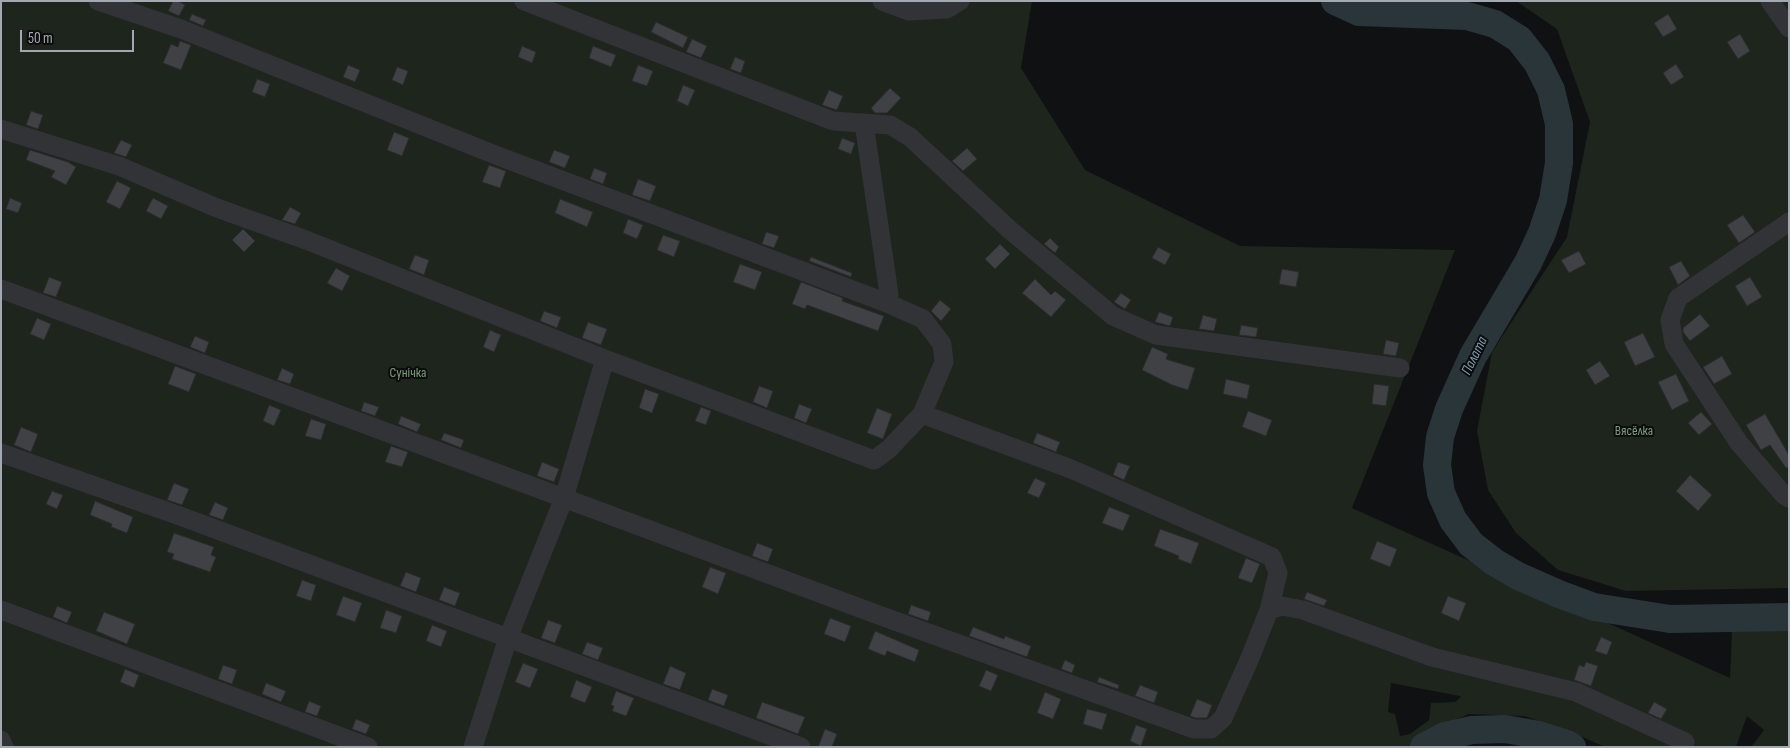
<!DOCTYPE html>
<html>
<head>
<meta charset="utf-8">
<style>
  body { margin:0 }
  #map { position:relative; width:1790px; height:748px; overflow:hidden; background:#101112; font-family:"Sofia Sans Condensed",sans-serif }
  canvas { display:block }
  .frame { position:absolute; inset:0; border:2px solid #a2a9b3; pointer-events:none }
  .scale { position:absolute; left:20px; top:30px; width:114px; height:22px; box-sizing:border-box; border:2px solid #a2a9b3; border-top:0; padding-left:6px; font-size:15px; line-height:18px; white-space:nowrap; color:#a2a9b3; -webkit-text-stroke:4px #0c0c0d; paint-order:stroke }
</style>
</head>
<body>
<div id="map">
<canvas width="1790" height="748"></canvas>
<div class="frame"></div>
<div class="scale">50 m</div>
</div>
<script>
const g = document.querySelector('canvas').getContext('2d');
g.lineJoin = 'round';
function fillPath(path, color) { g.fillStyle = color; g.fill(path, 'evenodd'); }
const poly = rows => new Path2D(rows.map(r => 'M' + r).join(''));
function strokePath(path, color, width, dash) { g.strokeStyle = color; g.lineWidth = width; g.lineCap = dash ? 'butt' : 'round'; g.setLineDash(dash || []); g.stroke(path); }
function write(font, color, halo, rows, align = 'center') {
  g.font = font + ' "Sofia Sans Condensed",sans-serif'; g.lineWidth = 4; g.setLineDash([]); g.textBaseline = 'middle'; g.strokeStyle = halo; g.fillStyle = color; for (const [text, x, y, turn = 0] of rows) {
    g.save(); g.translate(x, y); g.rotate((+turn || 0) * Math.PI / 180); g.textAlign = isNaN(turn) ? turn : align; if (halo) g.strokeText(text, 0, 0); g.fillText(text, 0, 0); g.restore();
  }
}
fillPath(poly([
  [1,1,1032,1,1021,68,1085,170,1240,246,1455,250,1352,508,1730,678,1732,631,1789,629,1789,747,1751,747,1764,730,1747,716,1736,747,1605,747,1571,732,1524,716,1469,714,1435,728,1412,747,1,747],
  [1391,683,1460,696,1461,697,1455,702,1431,703,1429,720,1410,734,1400,736,1395,714,1388,712],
  [1516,1,1789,1,1789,588,1626,591,1558,570,1516,533,1488,490,1477,431,1492,352,1567,237,1590,122,1557,29]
]), '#1d251d');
strokePath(poly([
  [1335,1,1359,12,1467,16,1495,24,1519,39,1537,62,1551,90,1559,124,1559,163,1553,200,1542,233,1528,263,1473,356,1449,409,1440,437,1437,465,1441,493,1453,520,1471,544,1494,562,1518,576,1559,594,1594,607,1670,619,1789,617],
  [1424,747,1445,736,1472,730,1505,729,1539,735,1567,744,1572,747]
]), '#2a353a', 28);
const building = poly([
  [173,1,178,1,185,5,179,16,168,11,173,1],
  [192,14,206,20,203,26,189,20,192,14],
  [1668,14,1677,29,1663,37,1654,23,1668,14],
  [656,22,688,37,683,48,651,32,656,22],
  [1740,34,1750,51,1738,59,1727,42,1740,34],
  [692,39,707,46,701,58,686,52,692,39],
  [180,41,191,45,181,70,163,63,171,44,178,47,180,41],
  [522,46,536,52,532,63,518,57,522,46],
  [593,46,616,55,611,67,589,58,593,46],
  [735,57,745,61,741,73,730,69,735,57],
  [1676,64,1684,77,1671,85,1663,73,1676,64],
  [348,65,360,70,355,82,343,77,348,65],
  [638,65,653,71,647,86,632,81,638,65],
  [397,67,408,71,403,85,392,80,397,67],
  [257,79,270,84,265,97,252,92,257,79],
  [683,85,695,90,688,106,677,101,683,85],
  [890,88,901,98,887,113,875,113,871,108,890,88],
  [829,90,843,96,837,110,822,105,829,90],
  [31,111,43,115,38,129,26,125,31,111],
  [394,132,409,138,402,156,387,150,394,132],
  [842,138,855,143,851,154,838,149,842,138],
  [121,140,132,145,126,157,114,153,121,140],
  [967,148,977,159,963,171,952,161,967,148],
  [30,150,68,162,76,167,66,185,51,177,55,171,26,160,30,150],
  [554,150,570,156,565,168,549,162,554,150],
  [489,165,506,171,500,188,482,182,489,165],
  [594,168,607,173,603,184,590,179,594,168],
  [638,179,656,186,650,201,632,195,638,179],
  [117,181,131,188,120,209,106,202,117,181],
  [10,198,22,203,18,213,6,209,10,198],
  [153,198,168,206,161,219,146,211,153,198],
  [560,199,593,212,587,227,555,213,560,199],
  [290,207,301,213,295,224,282,220,290,207],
  [1743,215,1755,232,1739,243,1727,225,1743,215],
  [628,219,643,225,637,239,623,233,628,219],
  [243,229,255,241,244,252,232,240,243,229],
  [766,232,779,236,774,248,762,244,766,232],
  [663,235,680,241,674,257,657,250,663,235],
  [1050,238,1059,247,1055,253,1044,244,1050,238],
  [1000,244,1010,254,995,269,985,259,1000,244],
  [1158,247,1171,254,1165,265,1152,258,1158,247],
  [1579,251,1586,264,1569,273,1561,260,1579,251],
  [415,255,429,260,424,275,409,269,415,255],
  [811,257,852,273,851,277,809,261,811,257],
  [1681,261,1690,276,1678,285,1669,267,1681,261],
  [740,264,762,272,755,290,733,282,740,264],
  [336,268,350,276,342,291,327,283,336,268],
  [1282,269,1299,272,1296,287,1279,284,1282,269],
  [49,277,62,282,56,297,43,293,49,277],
  [1750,277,1762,297,1747,306,1735,286,1750,277],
  [1035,279,1051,295,1055,291,1066,300,1051,317,1022,293,1035,279],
  [801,282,843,298,842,301,884,316,878,331,807,305,805,309,792,304,801,282],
  [1121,293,1131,300,1125,309,1114,302,1121,293],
  [940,300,951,309,941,321,931,311,940,300],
  [544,311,561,317,557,328,540,321,544,311],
  [1159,312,1173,317,1170,326,1155,322,1159,312],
  [1700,314,1710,326,1690,341,1683,332,1683,328,1700,314],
  [1203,315,1217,319,1214,331,1199,329,1203,315],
  [37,318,51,324,44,340,30,334,37,318],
  [588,322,607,329,601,345,582,338,588,322],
  [1241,325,1258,328,1256,337,1239,335,1241,325],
  [490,330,501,335,494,352,483,347,490,330],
  [1643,333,1655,357,1635,366,1624,342,1643,333],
  [195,336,209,342,205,353,190,347,195,336],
  [1386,340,1399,343,1396,356,1383,354,1386,340],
  [1152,347,1168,354,1166,359,1195,368,1188,390,1172,385,1142,370,1152,347],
  [1722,356,1732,374,1714,384,1703,367,1722,356],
  [1600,361,1610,376,1595,385,1586,370,1600,361],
  [175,366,196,374,189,392,168,384,175,366],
  [282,368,294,374,290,384,277,380,282,368],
  [1676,374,1689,401,1672,410,1658,382,1676,374],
  [1226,379,1250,385,1247,399,1223,394,1226,379],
  [1374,384,1389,386,1386,406,1372,404,1374,384],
  [759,386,773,391,767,408,753,402,759,386],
  [645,389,659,394,652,413,639,408,645,389],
  [364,402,379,407,375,416,361,411,364,402],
  [799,404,812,409,806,423,794,418,799,404],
  [269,405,281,410,274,426,263,421,269,405],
  [701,407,711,411,706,425,695,421,701,407],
  [877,408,892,414,883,439,867,433,877,408],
  [1248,411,1272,420,1266,436,1242,427,1248,411],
  [1701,412,1712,424,1699,435,1688,423,1701,412],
  [1765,414,1789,455,1789,467,1786,468,1770,445,1761,450,1746,425,1765,414],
  [401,416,421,424,417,432,398,424,401,416],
  [311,419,326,424,321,440,305,436,311,419],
  [21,427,38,434,31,452,14,445,21,427],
  [444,433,464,440,461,448,441,440,444,433],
  [1037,433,1060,442,1056,452,1033,443,1037,433],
  [391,446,408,452,402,467,385,462,391,446],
  [542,462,559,469,554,482,537,476,542,462],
  [1118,462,1130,466,1124,480,1113,475,1118,462],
  [1690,475,1712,495,1698,511,1676,491,1690,475],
  [1035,478,1046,483,1039,498,1027,493,1035,478],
  [174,483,189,489,182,505,167,500,174,483],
  [52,491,63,495,57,509,46,504,52,491],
  [95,501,133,517,127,533,111,527,112,524,90,515,95,501],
  [215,502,228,508,223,520,209,515,215,502],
  [1109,507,1130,515,1123,531,1102,523,1109,507],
  [1160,529,1199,543,1191,564,1178,559,1179,556,1154,546,1160,529],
  [174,533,214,547,211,555,216,557,210,572,172,559,174,554,167,552,174,533],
  [1377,541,1397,549,1390,567,1370,559,1377,541],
  [757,543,773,549,768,562,752,556,757,543],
  [1246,558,1260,564,1252,583,1238,578,1246,558],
  [710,567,726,573,718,594,702,587,710,567],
  [406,572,421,578,416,592,400,586,406,572],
  [302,580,316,585,311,601,296,596,302,580],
  [444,587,460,593,455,606,439,600,444,587],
  [1307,592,1327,600,1324,606,1304,599,1307,592],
  [343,596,362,603,355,622,336,615,343,596],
  [1448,596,1466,603,1459,621,1441,613,1448,596],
  [911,605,931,612,928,621,908,614,911,605],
  [57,606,72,612,67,623,53,617,57,606],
  [386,610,402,616,396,633,380,628,386,610],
  [104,612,135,624,127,644,96,631,104,612],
  [830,618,851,626,845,642,824,634,830,618],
  [548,620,562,625,555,643,541,638,548,620],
  [432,625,447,631,441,647,426,641,432,625],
  [973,627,1004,639,1005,636,1031,646,1027,657,969,636,973,627],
  [875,631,919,650,915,662,887,651,885,656,868,649,875,631],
  [1601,637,1612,642,1607,655,1595,651,1601,637],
  [587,642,603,648,598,660,582,654,587,642],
  [1065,660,1075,665,1072,673,1061,669,1065,660],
  [1586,662,1598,666,1591,686,1574,680,1579,665,1584,667,1586,662],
  [523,663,538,669,530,688,515,682,523,663],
  [223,665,237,670,232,684,218,679,223,665],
  [670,666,686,673,680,690,663,684,670,666],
  [125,669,139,675,134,688,120,682,125,669],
  [986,670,998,675,991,691,979,686,986,670],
  [1099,677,1119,685,1118,689,1097,682,1099,677],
  [576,680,592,687,585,703,570,697,576,680],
  [266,683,286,691,281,702,262,694,266,683],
  [1140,685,1158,692,1154,703,1135,696,1140,685],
  [712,689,728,695,724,706,708,700,712,689],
  [616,691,634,698,626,716,612,711,614,706,611,705,616,691],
  [1045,692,1061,699,1053,719,1037,713,1045,692],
  [1197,699,1212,705,1207,718,1196,718,1190,716,1197,699],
  [309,701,321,706,317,716,305,712,309,701],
  [762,702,805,717,798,734,756,718,762,702],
  [1654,702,1667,709,1661,719,1648,713,1654,702],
  [1087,709,1107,714,1102,730,1083,724,1087,709],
  [356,719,370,725,366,734,352,729,356,719],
  [1136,725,1147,729,1141,746,1130,741,1136,725],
  [825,729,837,734,832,747,818,747,825,729]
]);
fillPath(building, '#3f4145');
strokePath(building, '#2a2b2e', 1);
strokePath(poly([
  [98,1,181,29,498,156,887,303,923,319,942,344,944,362,922,414],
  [524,1,833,121,890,125,910,137,1010,230,1113,316,1156,335,1400,368],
  [882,1,909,11,947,9,960,1],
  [1770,1,1789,28],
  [864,123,889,294,887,303],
  [1,129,119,166,217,208,306,240,605,359,874,460,889,449,922,414,1071,469,1272,557,1278,573,1269,610],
  [1789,222,1678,298,1670,320,1674,344,1739,443,1784,495,1789,498],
  [1,289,884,617,1194,729,1211,729,1223,718,1250,658,1269,610,1282,606,1303,610,1432,657,1576,692,1685,742],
  [1,453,180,516,801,747],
  [1,610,368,747],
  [1,740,4,747],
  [473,747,508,638,564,498,605,359]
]), '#323337', 19);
write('14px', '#7b9e79', '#0c0c0d', [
  ["Сунічка",408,373],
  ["Вясёлка",1634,431]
]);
write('italic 15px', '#789bae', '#0c0c0d', [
  ["Палата",1475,356,-64]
]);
</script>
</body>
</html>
